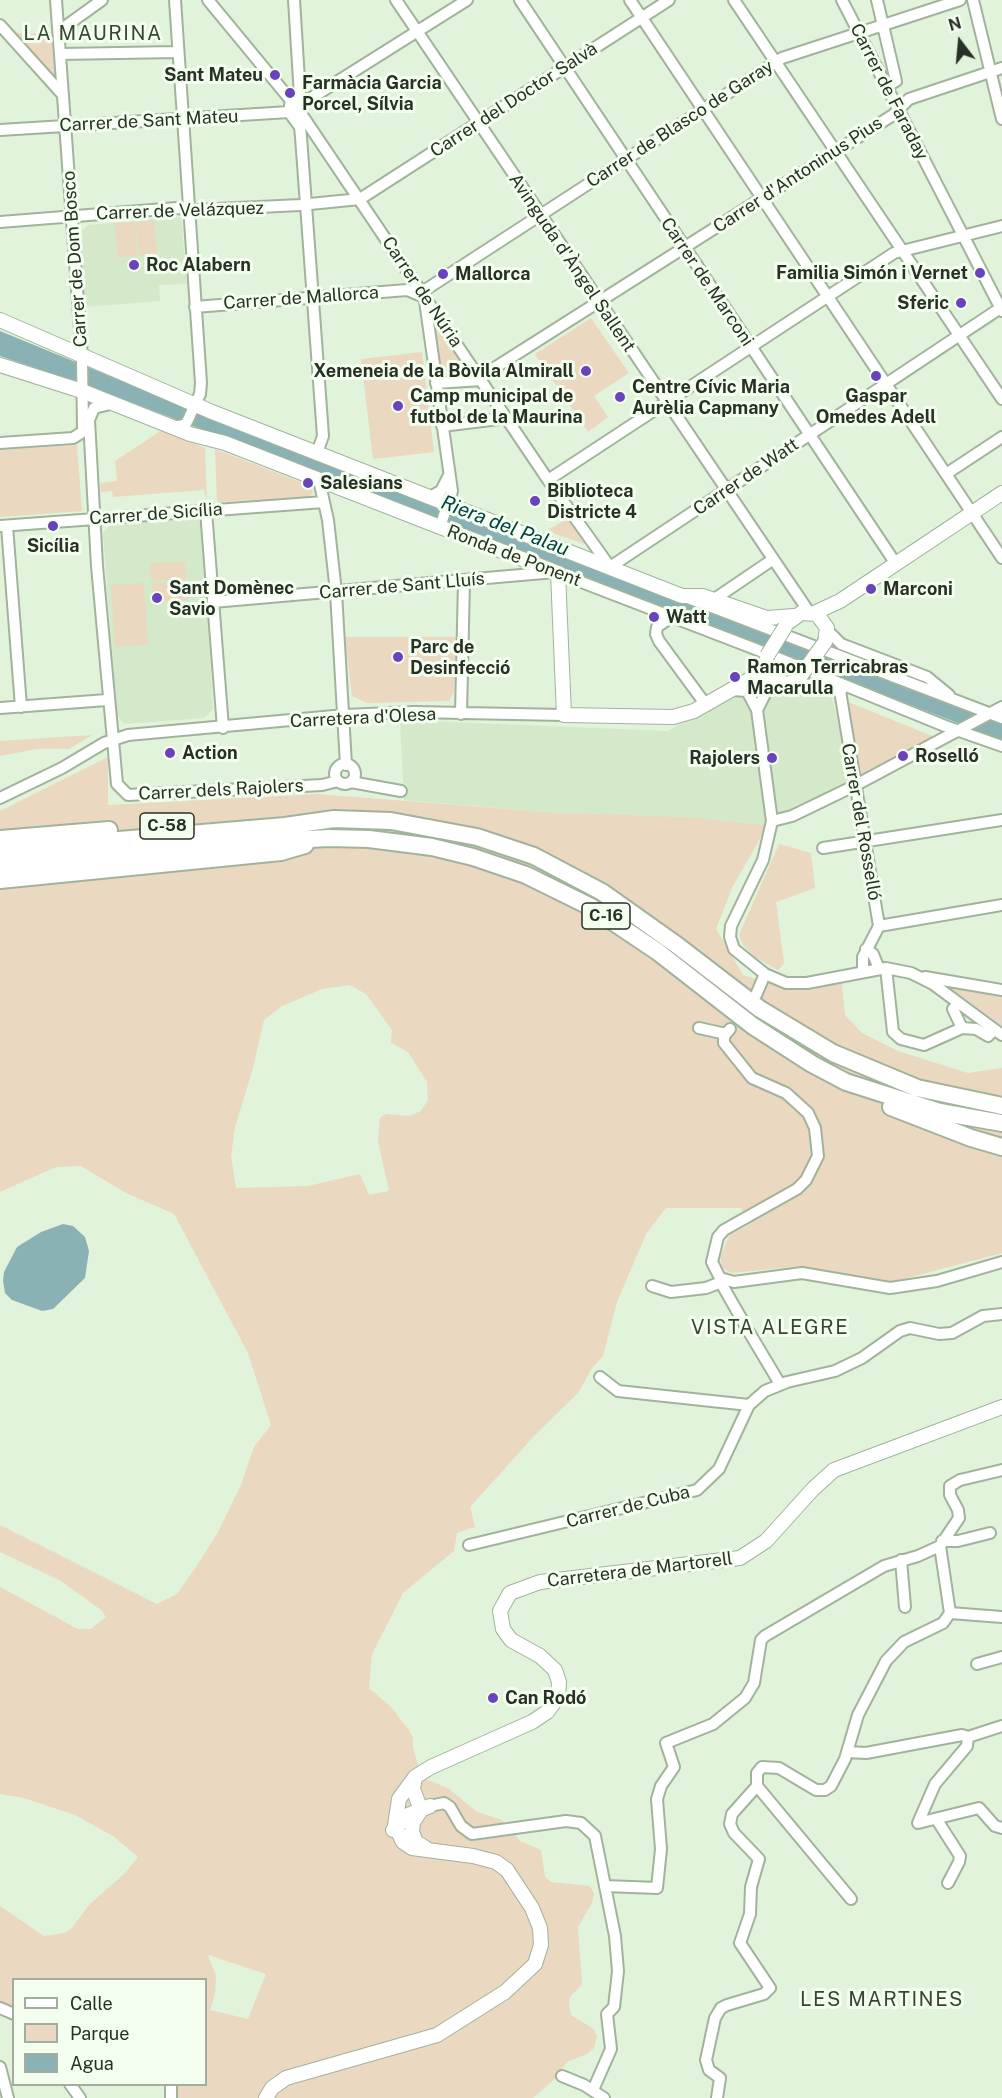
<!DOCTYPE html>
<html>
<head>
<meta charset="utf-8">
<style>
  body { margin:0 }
  #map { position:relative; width:1002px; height:2098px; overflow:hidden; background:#e1f3da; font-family:"Public Sans",sans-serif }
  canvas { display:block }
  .legend { position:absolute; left:12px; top:1978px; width:195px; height:108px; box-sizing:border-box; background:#f3feef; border:2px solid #a2ac9f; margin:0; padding:8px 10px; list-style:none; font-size:18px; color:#293026 }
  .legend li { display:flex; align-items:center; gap:12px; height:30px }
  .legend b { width:30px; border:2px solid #a2ac9f }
  .north { position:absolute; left:930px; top:12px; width:60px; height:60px; -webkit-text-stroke:4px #f3feef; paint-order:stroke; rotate:344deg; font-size:16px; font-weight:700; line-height:24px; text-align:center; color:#293026 }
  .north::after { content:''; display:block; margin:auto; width:21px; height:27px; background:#293026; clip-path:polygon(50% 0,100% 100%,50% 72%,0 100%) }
</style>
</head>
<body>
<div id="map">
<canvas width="1002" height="2098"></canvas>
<ul class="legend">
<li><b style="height:8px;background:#fff"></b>Calle</li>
<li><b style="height:16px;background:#ead8c0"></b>Parque</li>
<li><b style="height:16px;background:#8ab2b4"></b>Agua</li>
</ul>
<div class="north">N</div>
</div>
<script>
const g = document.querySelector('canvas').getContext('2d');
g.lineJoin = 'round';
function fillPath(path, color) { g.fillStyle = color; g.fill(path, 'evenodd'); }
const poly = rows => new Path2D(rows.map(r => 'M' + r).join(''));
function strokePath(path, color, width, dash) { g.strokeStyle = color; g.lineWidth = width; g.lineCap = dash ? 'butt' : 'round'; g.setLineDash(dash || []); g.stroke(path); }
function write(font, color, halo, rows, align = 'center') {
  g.font = font + ' "Public Sans",sans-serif'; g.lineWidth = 6; g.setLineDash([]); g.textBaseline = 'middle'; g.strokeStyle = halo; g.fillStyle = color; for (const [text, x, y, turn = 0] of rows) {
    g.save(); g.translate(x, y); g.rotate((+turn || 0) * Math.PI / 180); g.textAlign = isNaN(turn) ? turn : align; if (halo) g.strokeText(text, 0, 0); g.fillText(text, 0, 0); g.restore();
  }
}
fillPath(poly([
  [181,217,187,284,159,285,160,301,84,307,80,233,88,225],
  [196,519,203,523,213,709,204,718,125,724,117,716,103,533,111,524],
  [835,687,831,692,851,785,764,825,689,817,547,812,404,800,400,720,667,731,735,695]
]), '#d3e9ca');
fillPath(poly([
  [16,33,51,34,55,76],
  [154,220,157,254,139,255,136,222],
  [135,222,137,256,117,257,115,223],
  [428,309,472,377,440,379],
  [591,318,629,373,594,396,608,417,588,432,535,354],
  [422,352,434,452,373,459,361,359],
  [162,430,205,448,207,502,204,490,113,497,112,491,101,492,100,483,117,481,115,461],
  [77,445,82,511,0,517,0,450],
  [215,449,311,486,313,493,308,497,220,502,217,500],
  [568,518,585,544,546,531],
  [185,562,186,580,151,581,150,563],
  [186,581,188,600,153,602,152,584],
  [144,583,148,644,115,647,111,585],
  [345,637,457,637,454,692,449,701,367,703,352,696],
  [848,702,932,736,932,738,858,776],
  [92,735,69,749,36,749,0,756,0,741],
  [108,757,108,805,317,794,547,812,689,817,764,825,764,832,732,888,716,929,743,975,783,988,842,984,845,1015,862,1033,898,1051,968,1073,1002,1068,1002,1253,892,1282,801,1266,731,1273,723,1268,720,1257,730,1234,749,1225,741,1208,666,1208,646,1234,617,1302,603,1356,592,1368,578,1393,535,1435,470,1507,475,1527,457,1533,454,1551,403,1593,372,1654,369,1688,391,1707,408,1729,413,1738,413,1748,422,1777,449,1789,477,1812,502,1820,520,1841,541,1850,545,1877,551,1882,590,1886,594,1894,592,1903,578,1927,582,1984,570,1997,569,2005,571,2015,594,2029,597,2037,594,2048,587,2054,567,2062,556,2078,533,2098,178,2098,177,2085,206,2084,206,1980,14,1980,13,2008,0,2002,0,1906,44,1936,64,1933,71,1929,90,1904,124,1874,138,1857,113,1836,75,1815,24,1798,0,1794,0,1587,78,1629,91,1629,106,1617,101,1610,61,1581,0,1552,0,1525,157,1604,177,1594,198,1564,218,1532,241,1485,254,1447,271,1425,248,1353,174,1214,126,1193,81,1166,56,1167,0,1192,0,811],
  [350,985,366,994,392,1030,391,1043,408,1052,427,1082,428,1100,421,1111,409,1116,386,1114,380,1118,378,1141,389,1191,369,1195,360,1174,308,1186,236,1188,231,1156,235,1127,253,1068,264,1020,282,1006,322,989],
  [208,1955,266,1974,248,2019,210,2010,215,1994,216,1976],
  [779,844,811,853,815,888,776,902,784,963,778,970,755,957,743,945,739,935],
  [945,984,1002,994,1002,1026]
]), '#ead8c0');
fillPath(poly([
  [0,331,302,455,1002,723,1002,740,744,641,556,565,99,390,0,356],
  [63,1224,73,1226,85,1237,89,1251,85,1278,53,1309,42,1311,12,1300,5,1293,3,1281,4,1272,17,1247,41,1232]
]), '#8ab2b4');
const minor = poly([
  [56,0,82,357,83,429],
  [208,0,298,109,548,480,610,567,1002,307],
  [294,0,300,96,291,100,289,112,300,127,301,137,323,436,317,453],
  [396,0,809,612],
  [520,0,896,564],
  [630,0,1002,558],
  [734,0,1002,399],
  [842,0,1002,311],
  [877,0,896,81,886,87],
  [973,0,1002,119],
  [0,25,63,95],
  [59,31,102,0],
  [60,54,177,52],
  [0,130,289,112,467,0],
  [0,222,177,208,197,210,300,205,360,199,669,0],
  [422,292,782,58,960,0],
  [425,301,452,491,440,527],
  [195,307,407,290,424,297],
  [436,383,481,380,485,374,893,115,909,99,1002,68],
  [110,404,94,408,89,420,97,566,117,784,128,795,322,785,338,781],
  [442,426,507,418],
  [174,427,186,424,200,394,201,383,175,0],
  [0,443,73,438,84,431],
  [946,474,1002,437],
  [319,480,328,520,336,592,346,765],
  [548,480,894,253,1002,226],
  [430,497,441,491,448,477],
  [206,511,223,728],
  [0,526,324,502],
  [7,526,21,707],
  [558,573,758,650,945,726,1002,746],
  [688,598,1002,718],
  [713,600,772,560],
  [213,602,555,572],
  [670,618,657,627,656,634,659,641,706,705],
  [827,630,841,644,927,677,949,695],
  [789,684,822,685,841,692],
  [733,690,747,691,757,710,772,821,763,860,731,926,730,937,734,949,765,974,786,983,807,983,886,968,911,973,933,984,1002,1035],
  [840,691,879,926,863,957,863,972],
  [0,708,107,700],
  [757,710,766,692,782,684],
  [461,714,464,581],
  '335 774a10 10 0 1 1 20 0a10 10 0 1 1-20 0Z',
  [351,782,401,791],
  [0,798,62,768,104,743,128,735,345,715,414,712,564,715],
  [772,821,792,816,854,786,1002,707],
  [823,848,1002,820],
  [879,926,1002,905],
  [866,949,873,954,879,969],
  [886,968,893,1032,901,1039,924,1045,962,1028,976,1029,988,1036,994,1030],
  [925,977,1002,990],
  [756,995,765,974],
  [959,1003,953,1009,962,1028],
  [699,1028,726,1034],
  [730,1029,724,1036,724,1043,752,1078,786,1093,808,1113,815,1128,818,1156,806,1180,797,1189,724,1230,718,1237,712,1262,720,1278,734,1282,802,1273,890,1288,937,1281,1002,1262],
  [721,1283,745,1325],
  [652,1286,671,1292,706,1288,724,1281],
  [749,1332,780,1384],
  [600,1377,618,1391,749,1405],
  [942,1541,958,1541,990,1533],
  [469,1545,697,1490,719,1469,749,1405,765,1391,787,1382,835,1371,862,1358,900,1331,910,1328,939,1334,952,1333,983,1316,1002,1314],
  [901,1560,905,1607],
  [950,1613,1002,1617],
  [977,1664,1002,1657],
  [968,1737,967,1746,935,1784,918,1823,979,1808,995,1826,1002,1828],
  [847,1752,866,1753,962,1735,968,1737,1002,1726],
  [757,1786,851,1899],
  [430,1806,444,1803,450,1807,461,1826,472,1834,566,1821,581,1823,595,1836,615,1936,618,1971,614,2007,607,2014,611,2049,593,2090],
  [937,1820,960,1856,959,1862,948,1883],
  [605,1886,657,1888,661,1849,657,1799,661,1786,674,1767,666,1743,713,1724,745,1698,754,1683,761,1640,765,1636,884,1566,918,1556,940,1546],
  [0,2008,14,2014],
  [0,2067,8,2098],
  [562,2076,584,2085,604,2098],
  [70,2084,80,2098],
  [171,2084,171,2098],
  [717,2098,720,2078,709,2070,706,2060,715,2018,721,2008,727,2005,764,1994,770,1988,740,1943,750,1914,751,1887,759,1859,734,1833,730,1824,732,1814,757,1786,757,1773,762,1767,779,1768,816,1790,825,1790,831,1786,845,1759,858,1715,886,1661,904,1642,943,1623,950,1613,940,1546,959,1518,958,1510,950,1495,950,1486,960,1480,1002,1470]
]);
const major = poly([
  [0,320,212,412,682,596,703,596,767,618,794,616],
  [0,365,82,391,190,434,225,443,558,573,564,715,673,717,694,711,752,678,770,678],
  [814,613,840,601,1002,493],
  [789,622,801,613,817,614,827,628,825,642],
  [767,656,766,671,776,682,789,684,802,674],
  [415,1777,413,1789,421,1810],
  [421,1810,413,1822,412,1832,416,1842,427,1849],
  [393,1830,408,1815,430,1806],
  [266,2098,272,2088,286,2078,437,2035,505,1992,535,1964,541,1945,540,1928,532,1908,507,1870,496,1862,473,1856,412,1848,403,1842,395,1825,399,1799,415,1777,431,1767,532,1722,547,1712,558,1697,559,1682,555,1670,540,1656,511,1640,503,1629,500,1611,510,1593,540,1582,740,1558,766,1541,813,1489,834,1470,1002,1407]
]);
const highway = poly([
  [0,839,109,830],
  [0,850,285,826,334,819,391,821,477,837,534,856,602,892,678,946,760,1009,833,1053,917,1088,1002,1106],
  [0,864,218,844,329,838,369,839,432,847,473,857,526,875,591,907,658,952,753,1026,812,1064,846,1082,940,1112,1002,1123],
  [0,880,281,852,305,845],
  [891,1107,971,1138,1002,1147]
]);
strokePath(minor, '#a2b39c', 14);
strokePath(major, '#a2b39c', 16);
strokePath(highway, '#a2b39c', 20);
strokePath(minor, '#fff', 10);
strokePath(major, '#fff', 14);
strokePath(highway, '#fff', 16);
const majorBridge = poly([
  [767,656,785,627],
  [802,674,825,642]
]);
strokePath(majorBridge, '#a2b39c', 16, []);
strokePath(majorBridge, '#fff', 14);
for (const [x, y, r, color] of [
  [275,75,6,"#6a43bc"],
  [290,93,6,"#6a43bc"],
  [134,265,6,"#6a43bc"],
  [980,273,6,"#6a43bc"],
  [443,274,6,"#6a43bc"],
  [961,303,6,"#6a43bc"],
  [586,371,6,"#6a43bc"],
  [876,376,6,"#6a43bc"],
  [620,397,6,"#6a43bc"],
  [398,406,6,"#6a43bc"],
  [308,483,6,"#6a43bc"],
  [535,501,6,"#6a43bc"],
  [53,526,6,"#6a43bc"],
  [871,589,6,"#6a43bc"],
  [157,598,6,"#6a43bc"],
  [654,617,6,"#6a43bc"],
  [398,657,6,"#6a43bc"],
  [735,677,6,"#6a43bc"],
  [170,753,6,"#6a43bc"],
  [903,756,6,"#6a43bc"],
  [772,758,6,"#6a43bc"],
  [493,1698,6,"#6a43bc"]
]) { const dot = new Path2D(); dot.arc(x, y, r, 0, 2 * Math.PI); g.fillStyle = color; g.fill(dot); strokePath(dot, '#f3feef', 2); }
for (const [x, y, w] of [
  [167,826,54],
  [606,916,48]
]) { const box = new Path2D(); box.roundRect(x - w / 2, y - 13, w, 26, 4.5); g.fillStyle = '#f3feef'; g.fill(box); strokePath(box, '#293026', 1.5); }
write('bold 16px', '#293026', null, [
  ["C-58",167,826],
  ["C-16",606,916]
]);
write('bold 18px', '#293026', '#f3feef', [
  ["Sant Mateu",263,75,"right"],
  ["Farmàcia Garcia",302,83],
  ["Porcel, Sílvia",302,104],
  ["Roc Alabern",146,265],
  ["Familia Simón i Vernet",968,273,"right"],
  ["Mallorca",455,274],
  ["Sferic",949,303,"right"],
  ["Xemeneia de la Bòvila Almirall",574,371,"right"],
  ["Centre Cívic Maria",632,387],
  ["Aurèlia Capmany",632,408],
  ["Camp municipal de",410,396],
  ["futbol de la Maurina",410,417],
  ["Gaspar",876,396,"center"],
  ["Omedes Adell",876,417,"center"],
  ["Salesians",320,483],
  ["Biblioteca",547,491],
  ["Districte 4",547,512],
  ["Sicília",53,546,"center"],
  ["Sant Domènec",169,588],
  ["Savio",169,609],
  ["Marconi",883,589],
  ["Watt",666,617],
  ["Parc de",410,647],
  ["Desinfecció",410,668],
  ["Ramon Terricabras",747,667],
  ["Macarulla",747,688],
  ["Action",182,753],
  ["Roselló",915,756],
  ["Rajolers",760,758,"right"],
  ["Can Rodó",505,1698]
], 'left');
write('18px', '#293026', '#f3feef', [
  ["Carrer de Faraday",889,92,63],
  ["Carrer del Doctor Salvà",514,100,-33],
  ["Carrer de Sant Mateu",149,121,-3],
  ["Carrer de Blasco de Garay",680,124,-33],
  ["Carrer d'Antoninus Pius",798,175,-33],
  ["Carrer de Velázquez",180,211,-2],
  ["Carrer de Dom Bosco",75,259,-94],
  ["Avinguda d'Àngel Sallent",572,263,56],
  ["Carrer de Marconi",707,282,56],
  ["Carrer de Núria",422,292,56],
  ["Carrer de Mallorca",301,298,-4],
  ["Carrer de Watt",746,477,-34],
  ["Carrer de Sicília",156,514,-4],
  ["Ronda de Ponent",514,556,21],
  ["Carrer de Sant Lluís",402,586,-5],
  ["Carretera d'Olesa",363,718,-3],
  ["Carrer dels Rajolers",221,790,-3],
  ["Carrer del Rosselló",861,822,80],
  ["Carrer de Cuba",628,1507,-14],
  ["Carretera de Martorell",640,1570,-7]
]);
g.letterSpacing = '1.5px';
write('20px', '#374531', '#f3feef', [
  ["LA MAURINA",93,34],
  ["VISTA ALEGRE",770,1328],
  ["LES MARTINES",882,2000]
]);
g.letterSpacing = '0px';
write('italic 20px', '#004143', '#f3feef', [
  ["Riera del Palau",505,526,21]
]);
</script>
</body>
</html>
